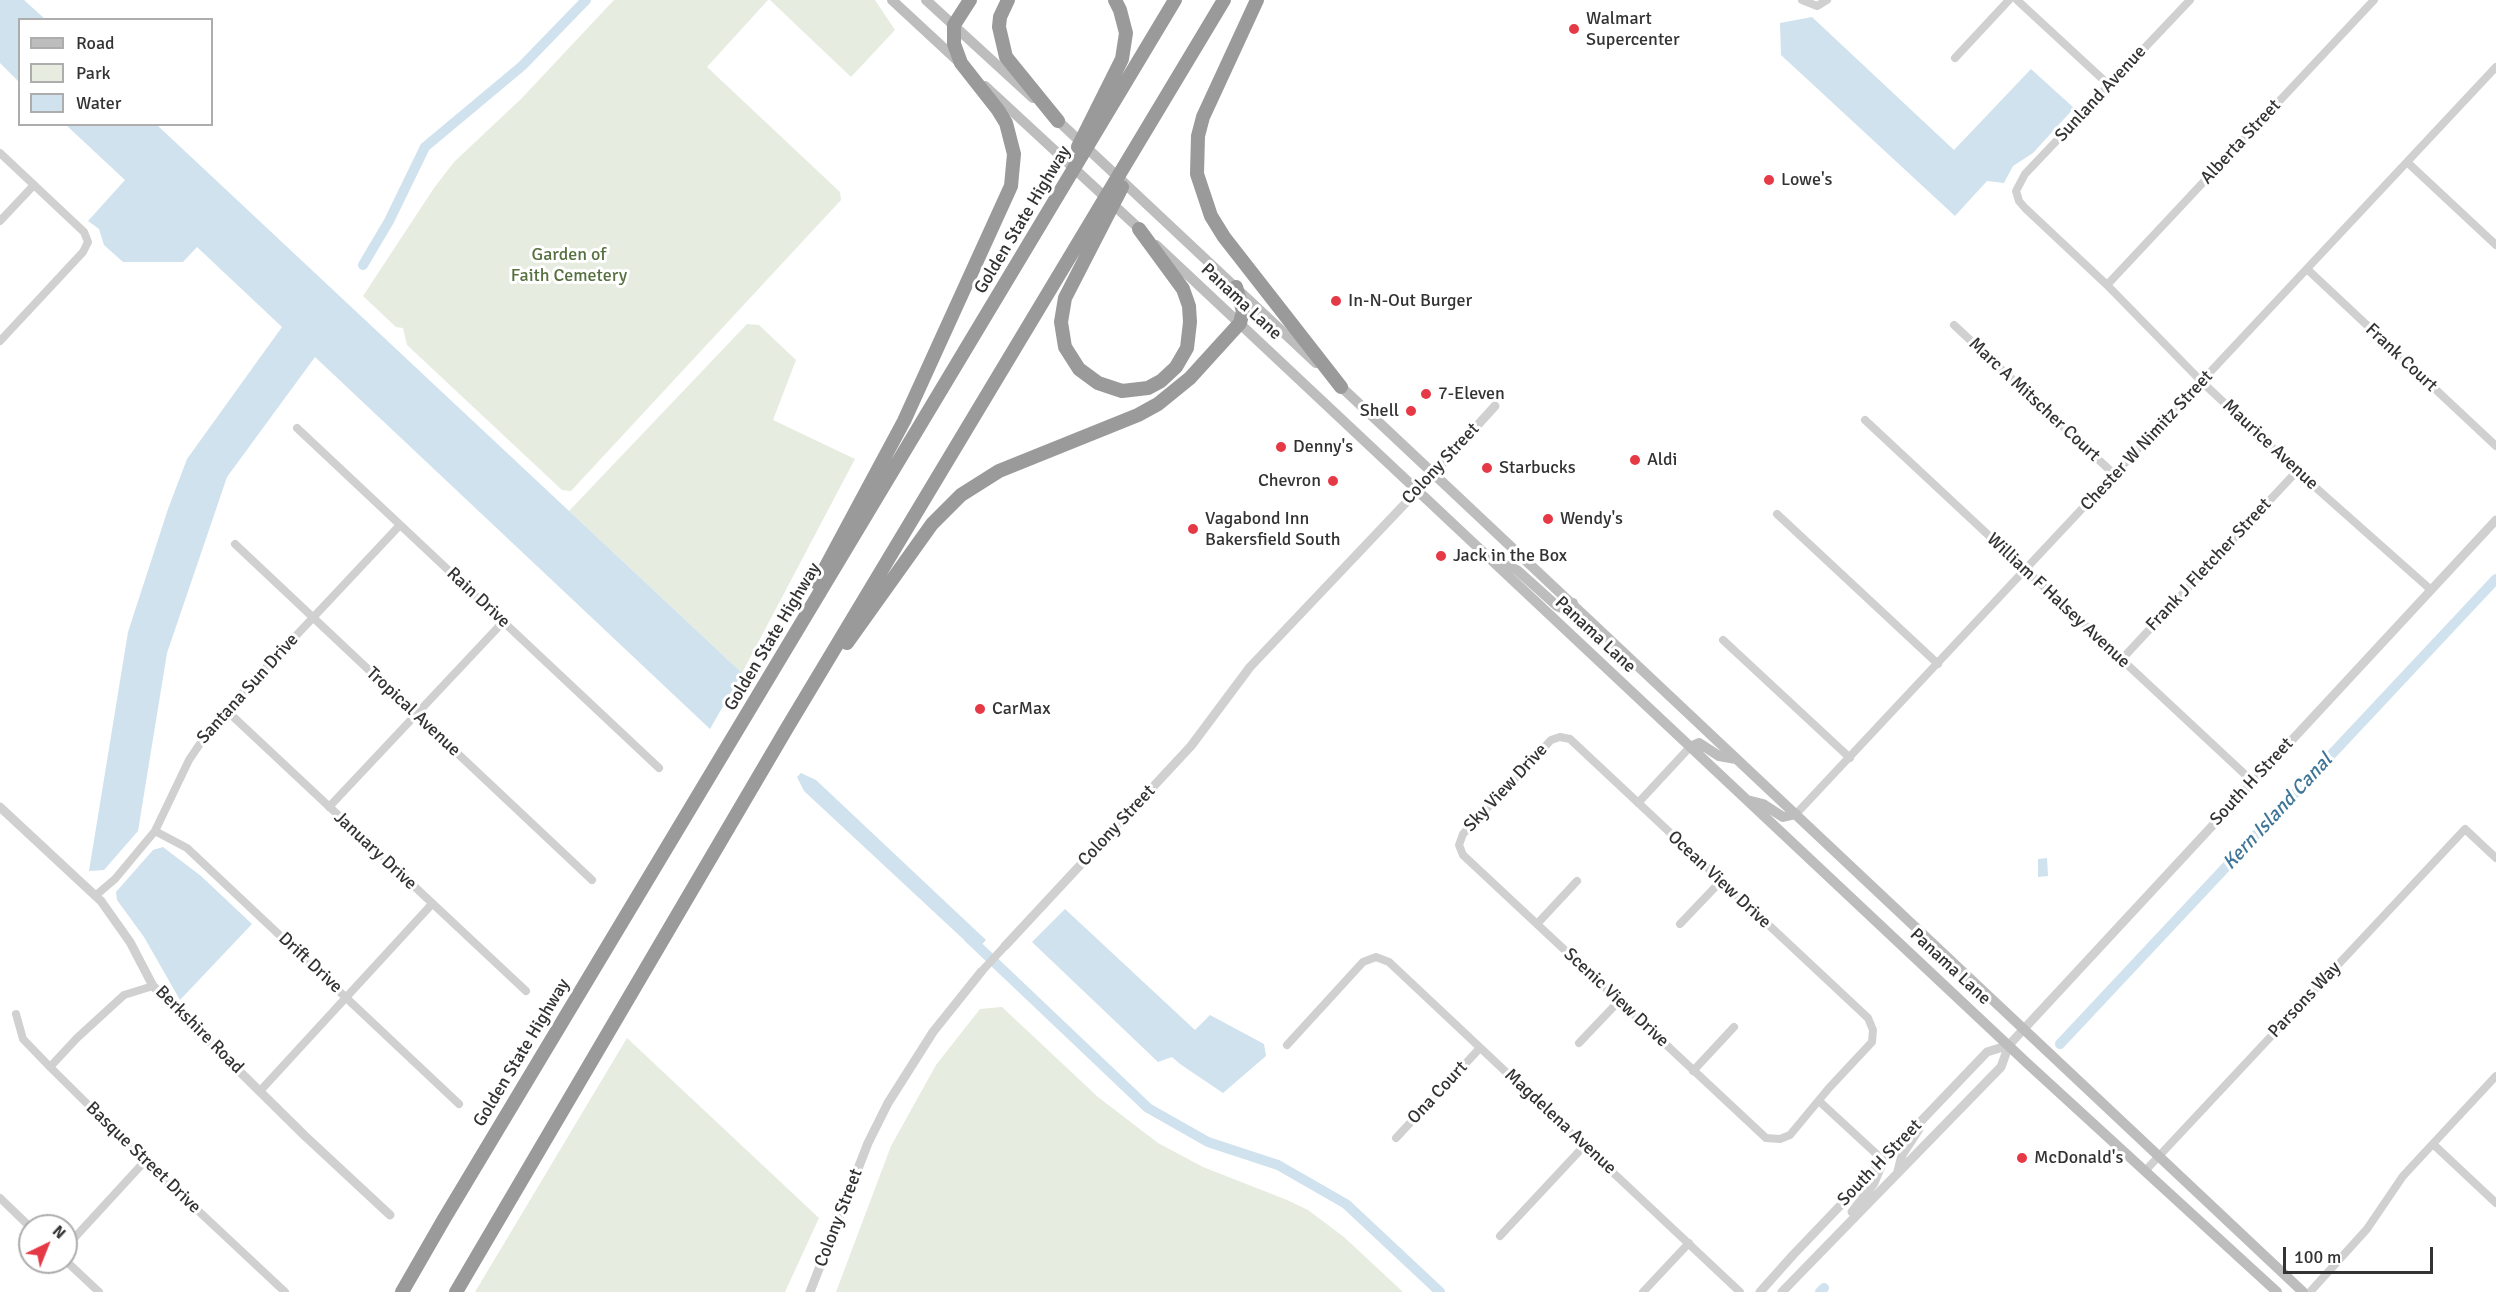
<!DOCTYPE html>
<html>
<head>
<meta charset="utf-8">
<style>
  body { margin:0 }
  #map { position:relative; width:2496px; height:1292px; overflow:hidden; background:#fff; font-family:Signika,sans-serif }
  canvas { display:block }
  .legend { position:absolute; left:18px; top:18px; width:195px; height:108px; box-sizing:border-box; background:#fff; border:2px solid #adadad; margin:0; padding:8px 10px; list-style:none; font-size:18px; color:#333 }
  .legend li { display:flex; align-items:center; gap:12px; height:30px }
  .legend b { width:30px; border:2px solid #adadad }
  .north { position:absolute; left:18px; top:1214px; width:60px; height:60px; box-sizing:border-box; background:#fff; border:2px solid #adadad; border-radius:50%; rotate:43deg; font-size:16px; font-weight:700; line-height:24px; text-align:center; color:#333 }
  .north::after { content:''; display:block; margin:auto; width:21px; height:27px; background:#e63946; clip-path:polygon(50% 0,100% 100%,50% 72%,0 100%) }
  .scale { position:absolute; left:2283px; top:1247px; width:150px; height:27px; box-sizing:border-box; border:3px solid #333; border-top:0; padding-left:8px; font-size:18px; line-height:21px; white-space:nowrap; color:#333; -webkit-text-stroke:4px #fff; paint-order:stroke }
</style>
</head>
<body>
<div id="map">
<canvas width="2496" height="1292"></canvas>
<ul class="legend">
<li><b style="height:8px;background:#bdbdbd"></b>Road</li>
<li><b style="height:16px;background:#e6ecdf"></b>Park</li>
<li><b style="height:16px;background:#cfe2ee"></b>Water</li>
</ul>
<div class="north">N</div>
<div class="scale">100 m</div>
</div>
<script>
const g = document.querySelector('canvas').getContext('2d');
g.lineJoin = 'round';
function fillPath(path, color) { g.fillStyle = color; g.fill(path, 'evenodd'); }
const poly = rows => new Path2D(rows.map(r => 'M' + r).join(''));
function strokePath(path, color, width, dash) { g.strokeStyle = color; g.lineWidth = width; g.lineCap = dash ? 'butt' : 'round'; g.setLineDash(dash || []); g.stroke(path); }
function write(font, color, halo, rows, align = 'center') {
  g.font = font + ' Signika,sans-serif'; g.lineWidth = 6; g.setLineDash([]); g.textBaseline = 'middle'; g.strokeStyle = halo; g.fillStyle = color; for (const [text, x, y, turn = 0] of rows) {
    g.save(); g.translate(x, y); g.rotate((+turn || 0) * Math.PI / 180); g.textAlign = isNaN(turn) ? turn : align; if (halo) g.strokeText(text, 0, 0); g.fillText(text, 0, 0); g.restore();
  }
}
fillPath(poly([
  [614,0,768,0,707,67,840,192,841,200,571,491,562,490,407,345,403,328,396,327,363,296,434,188,454,162,521,99],
  [770,0,875,0,895,30,851,77],
  [747,324,759,325,796,360,773,420,855,459,742,673,569,511],
  [1002,1007,1098,1097,1158,1143,1203,1167,1287,1200,1308,1210,1344,1237,1403,1292,836,1292,891,1146,936,1065,980,1009],
  [627,1038,819,1218,785,1292,475,1292]
]), '#e6ecdf');
fillPath(poly([
  [0,0,24,0,45,19,20,20,19,82,0,63],
  [1812,17,1954,150,2031,69,2074,108,2033,153,2013,166,2004,183,1987,181,1955,216,1781,55,1780,23],
  [66,125,157,125,742,673,710,729,315,357,227,477,167,653,138,831,104,870,89,871,128,632,168,509,187,459,282,327,197,247,183,262,123,262,104,245,99,229,88,221,125,180],
  [801,773,816,780,986,940,976,951,804,791,797,777],
  [163,847,201,876,252,924,180,1000,144,937,117,900,116,892,153,850],
  [2047,858,2048,876,2038,877,2038,859],
  [1065,909,1195,1030,1210,1015,1264,1044,1266,1056,1223,1093,1180,1064,1172,1057,1158,1062,1032,942]
]), '#cfe2ee');
strokePath(poly([
  [363,265,389,221,425,147,522,66,586,0],
  [969,938,1148,1108,1208,1142,1278,1165,1346,1204,1440,1292],
  [2060,1044,2496,579],
  [1820,1292,1824,1288]
]), '#cfe2ee', 10);
strokePath(poly([
  [1802,0,1817,6,1827,0],
  [2017,0,2109,85],
  [2190,0,2025,174,2016,191,2019,201,2025,208,2107,285,2202,382,2297,471,2430,589],
  [1955,58,2009,0],
  [0,153,84,232,88,242,83,252,0,341],
  [2407,162,2496,245],
  [0,221,34,185],
  [2307,269,2496,446],
  [2107,285,2374,0],
  [1954,325,2115,475],
  [1865,420,2252,781],
  [297,428,659,768],
  [1417,491,1434,473],
  [1777,514,1938,664],
  [235,544,592,880],
  [1723,640,1850,758],
  [2121,660,2297,471],
  [226,710,526,991],
  [1560,737,1570,739,1868,1018,1873,1030,1872,1042,1829,1088,1790,1135,1780,1139,1766,1138,1463,855,1459,845,1463,834,1551,740,1560,737],
  [1638,803,1690,747],
  [329,807,504,621],
  [1796,814,2496,67],
  [155,831,187,848,459,1104],
  [95,896,115,879,155,831,189,760,214,723,400,525],
  [1537,924,1577,881],
  [1680,924,1721,881],
  [981,972,1005,946],
  [16,1014,23,1039,50,1067,145,1161,285,1292],
  [1579,1043,1619,1001],
  [1287,1045,1363,962,1376,957,1389,962,1740,1292],
  [50,1067,77,1038,124,995,153,986],
  [1693,1071,1734,1027],
  [260,1091,432,904],
  [1819,1101,1883,1160],
  [1396,1138,1480,1048],
  [2433,1144,2496,1203],
  [2145,1171,2465,829,2496,858],
  [0,1198,30,1227],
  [1500,1236,1585,1145],
  [66,1247,145,1161],
  [66,1261,99,1292],
  [1643,1292,1689,1243],
  [2310,1292,2367,1229,2403,1176,2496,1076]
]), '#d0d0d0', 8);
strokePath(poly([
  [1434,473,1495,406],
  [0,807,101,901,130,942,153,986,305,1136,390,1215],
  [1005,946,1191,746,1250,667,1417,491],
  [1898,1171,1902,1155,1919,1129],
  [1852,1212,1874,1183,1881,1166],
  [810,1292,868,1143,888,1103,933,1032,981,972],
  [1760,1292,1793,1255,1987,1052,2009,1045],
  [1782,1292,2001,1067,2009,1045,2496,520]
]), '#d0d0d0', 9);
strokePath(poly([
  [892,0,960,63],
  [926,0,1033,98],
  [985,86,1145,234],
  [1054,117,1316,363],
  [1156,245,2028,1064,2277,1292],
  [1336,382,2303,1292],
  [1494,560,1517,570,1557,606,1562,608,1573,603],
  [1690,747,1699,743,1719,756,1736,759],
  [1747,800,1763,804,1783,817,1796,814]
]), '#bdbdbd', 10);
strokePath(poly([
  [1008,0,1000,17,999,27,1006,57,1058,121],
  [1257,0,1203,117,1198,136,1197,174,1211,216,1224,237,1341,387],
  [1078,147,1122,59,1126,33,1120,10,1115,0],
  [1122,187,1065,298,1061,322,1065,347,1079,369,1098,383,1122,391,1148,388,1161,381,1176,367,1187,348,1190,322,1189,306,1183,289,1139,229],
  [817,583,904,421,1011,186,1014,154,1006,123,998,110,961,63,954,44,954,25,970,0],
  [847,643,932,524,961,495,999,471,1138,415,1158,404,1190,378,1240,323,1243,311,1236,287],
  [402,1292,444,1219,1175,0],
  [456,1292,787,728,1224,0]
]), '#9a9a9a', 14);
for (const [x, y, r, color] of [
  [1574,29,6,"#e63946"],
  [1769,180,6,"#e63946"],
  [1336,301,6,"#e63946"],
  [1426,394,6,"#e63946"],
  [1411,411,6,"#e63946"],
  [1281,447,6,"#e63946"],
  [1635,460,6,"#e63946"],
  [1487,468,6,"#e63946"],
  [1333,481,6,"#e63946"],
  [1548,519,6,"#e63946"],
  [1193,529,6,"#e63946"],
  [1441,556,6,"#e63946"],
  [980,709,6,"#e63946"],
  [2022,1158,6,"#e63946"]
]) { const dot = new Path2D(); dot.arc(x, y, r, 0, 2 * Math.PI); g.fillStyle = color; g.fill(dot); strokePath(dot, '#fff', 2); }
write('18px', '#333', '#fff', [
  ["Walmart",1586,19],
  ["Supercenter",1586,40],
  ["Lowe's",1781,180],
  ["In-N-Out Burger",1348,301],
  ["7-Eleven",1438,394],
  ["Shell",1399,411,"right"],
  ["Denny's",1293,447],
  ["Aldi",1647,460],
  ["Starbucks",1499,468],
  ["Chevron",1321,481,"right"],
  ["Vagabond Inn",1205,519],
  ["Bakersfield South",1205,540],
  ["Wendy's",1560,519],
  ["Jack in the Box",1453,556],
  ["CarMax",992,709],
  ["McDonald's",2034,1158]
], 'left');
write('18px', '#333', '#fff', [
  ["Sunland Avenue",2101,94,-47],
  ["Alberta Street",2241,142,-47],
  ["Golden State Highway",1023,220,-59],
  ["Panama Lane",1241,302,43],
  ["Frank Court",2401,358,43],
  ["Marc A Mitscher Court",2034,400,43],
  ["Chester W Nimitz Street",2147,441,-47],
  ["Maurice Avenue",2270,445,43],
  ["Colony Street",1441,464,-47],
  ["Frank J Fletcher Street",2209,565,-47],
  ["Rain Drive",478,598,43],
  ["William F Halsey Avenue",2058,601,43],
  ["Panama Lane",1595,635,43],
  ["Golden State Highway",773,637,-59],
  ["Santana Sun Drive",248,689,-48],
  ["Tropical Avenue",413,712,43],
  ["South H Street",2252,782,-47],
  ["Sky View Drive",1506,788,-47],
  ["Colony Street",1117,826,-47],
  ["January Drive",375,851,43],
  ["Ocean View Drive",1719,880,43],
  ["Drift Drive",310,963,43],
  ["Panama Lane",1950,967,43],
  ["Scenic View Drive",1616,998,43],
  ["Parsons Way",2305,1000,-47],
  ["Berkshire Road",199,1030,45],
  ["Golden State Highway",522,1053,-59],
  ["Ona Court",1438,1093,-47],
  ["Magdelena Avenue",1560,1122,43],
  ["Basque Street Drive",143,1158,44],
  ["South H Street",1880,1163,-46],
  ["Colony Street",839,1218,-69]
]);
write('18px', '#56703f', '#fff', [
  ["Garden of",569,255],
  ["Faith Cemetery",569,276]
]);
write('italic 20px', '#3f7597', '#fff', [
  ["Kern Island Canal",2278,812,-47]
]);
</script>
</body>
</html>
